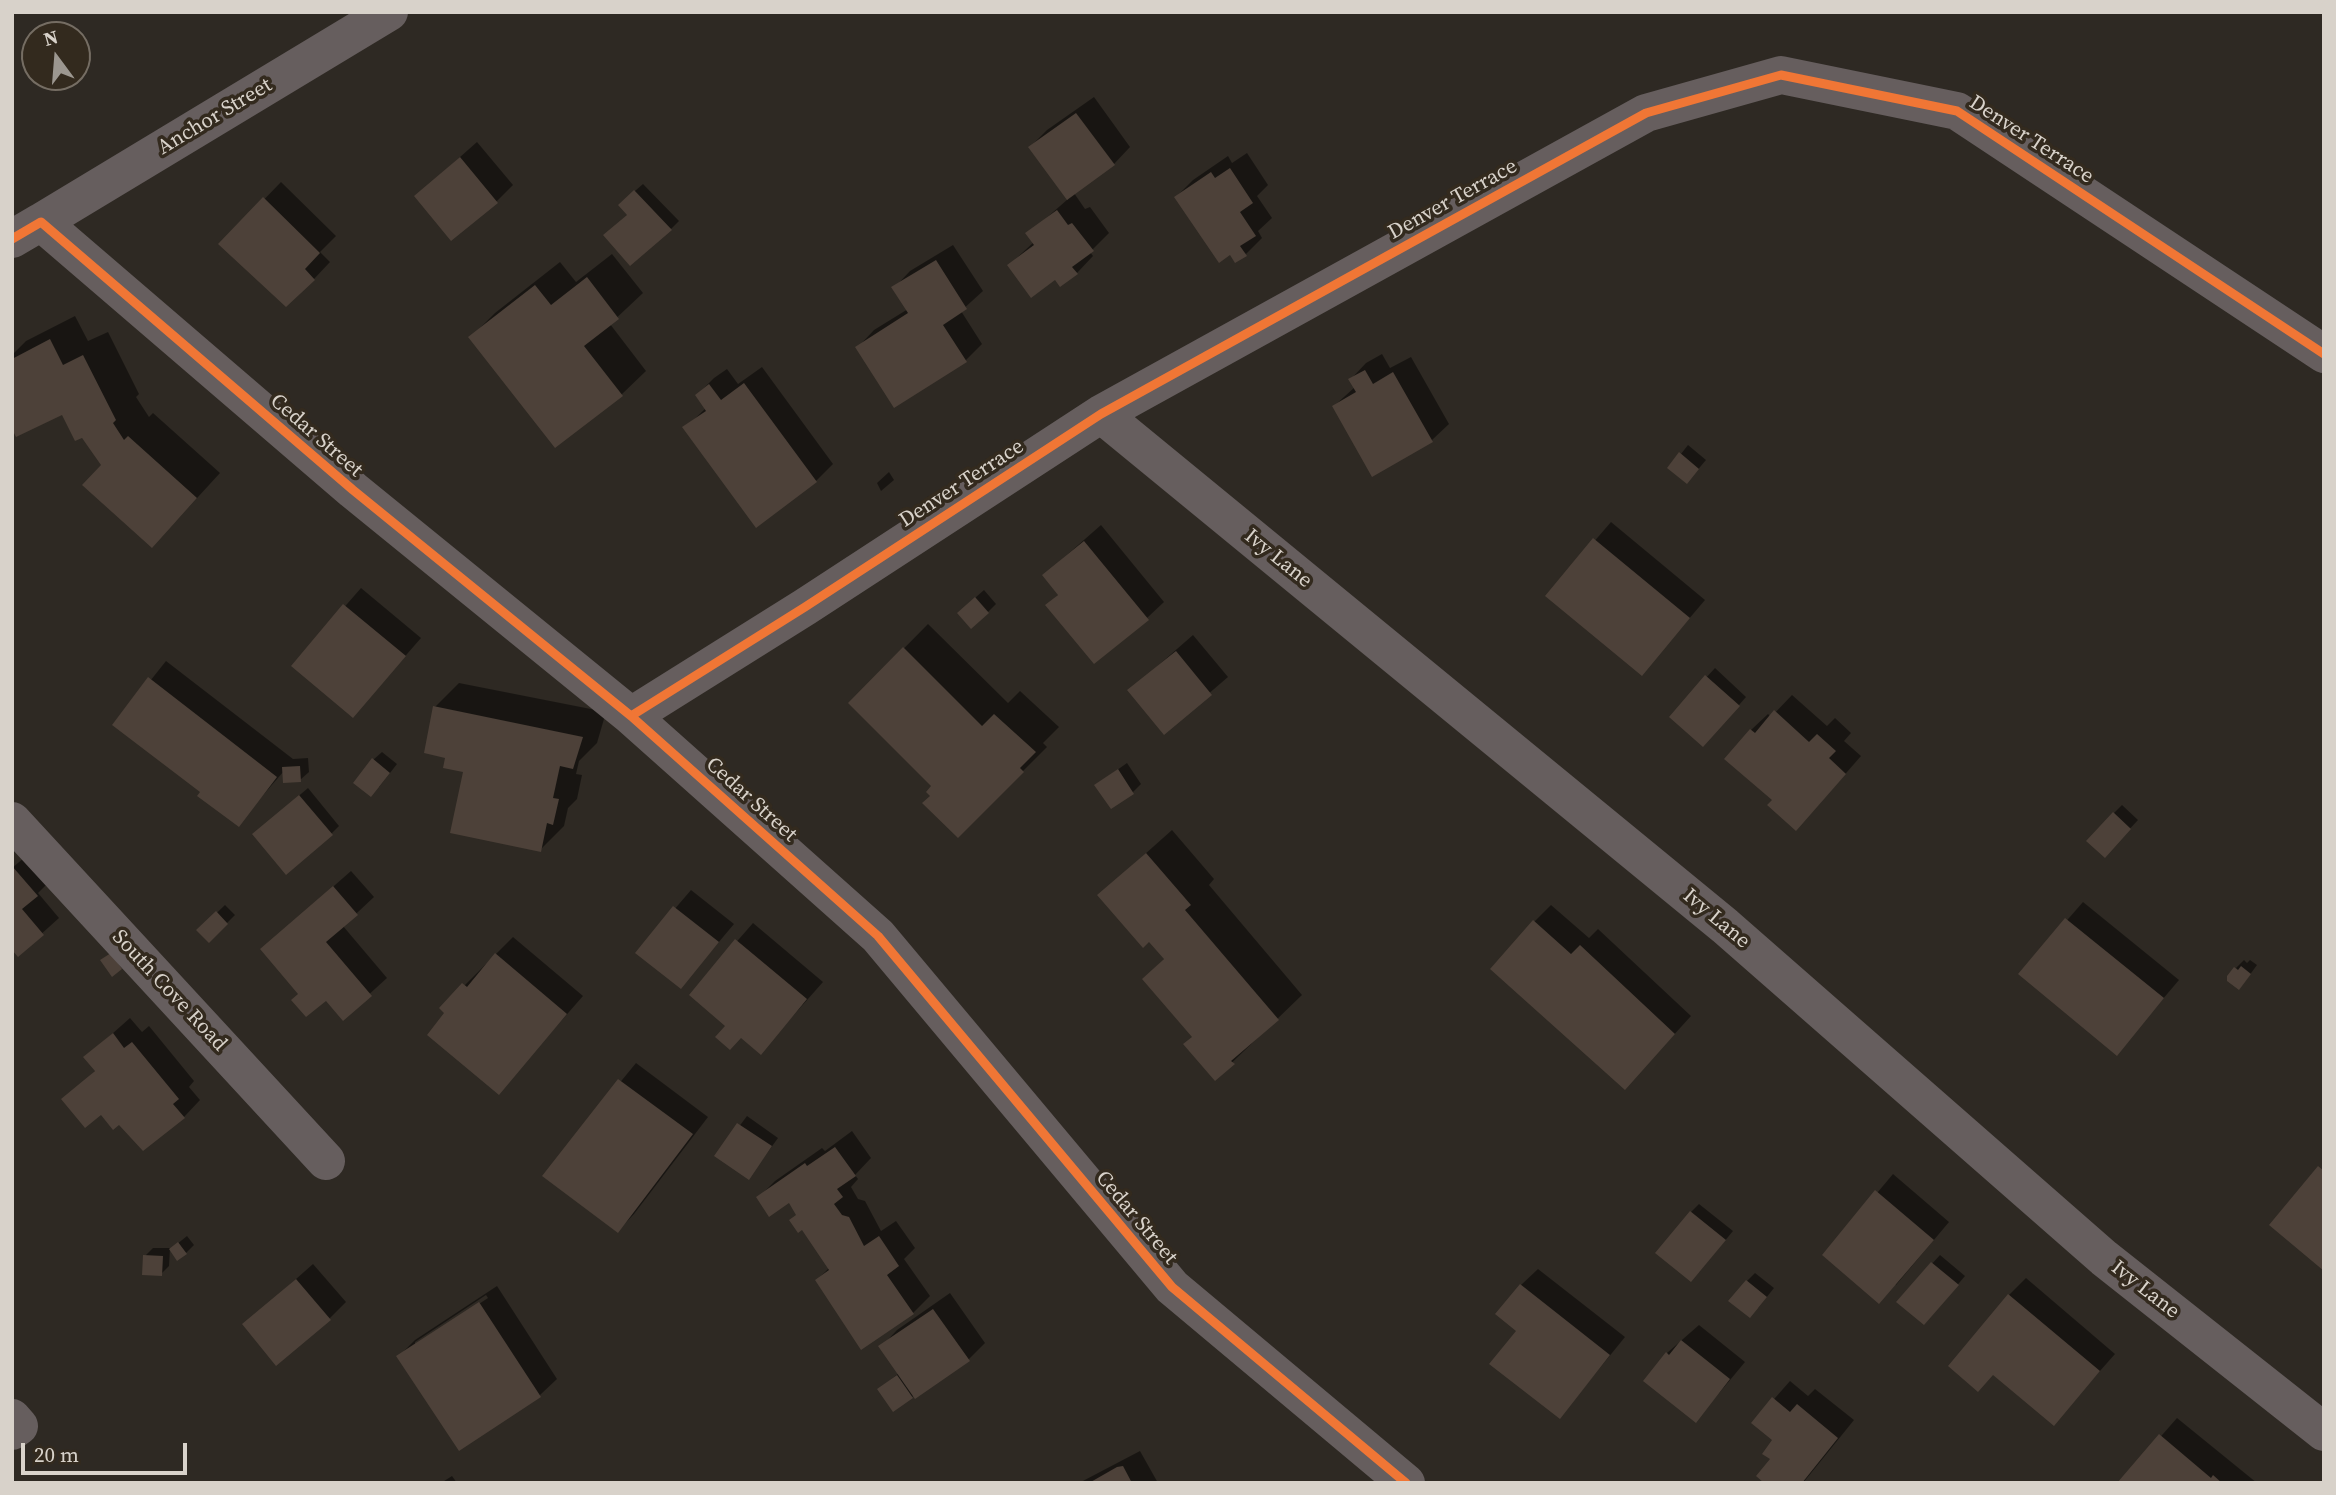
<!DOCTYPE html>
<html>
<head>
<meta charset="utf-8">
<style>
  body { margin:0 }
  #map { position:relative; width:2336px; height:1495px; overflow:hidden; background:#2e2923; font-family:"Source Serif 4",serif }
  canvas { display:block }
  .frame { position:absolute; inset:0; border:14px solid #d8d2ca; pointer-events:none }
  .north { position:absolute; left:21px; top:21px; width:70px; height:70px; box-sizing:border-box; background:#332a1e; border:2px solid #756d63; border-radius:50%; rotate:344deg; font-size:19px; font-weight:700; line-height:28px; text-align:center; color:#d8d2ca }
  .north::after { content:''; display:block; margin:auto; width:24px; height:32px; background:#9c9790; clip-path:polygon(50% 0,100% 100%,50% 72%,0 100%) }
  .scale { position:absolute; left:21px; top:1443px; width:166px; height:32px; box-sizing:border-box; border:4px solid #d8d2ca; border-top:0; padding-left:9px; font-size:21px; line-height:24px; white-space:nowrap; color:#d8d2ca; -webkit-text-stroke:5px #332a1e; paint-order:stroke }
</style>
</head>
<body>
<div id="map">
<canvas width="2336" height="1495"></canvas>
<div class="frame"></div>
<div class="north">N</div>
<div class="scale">20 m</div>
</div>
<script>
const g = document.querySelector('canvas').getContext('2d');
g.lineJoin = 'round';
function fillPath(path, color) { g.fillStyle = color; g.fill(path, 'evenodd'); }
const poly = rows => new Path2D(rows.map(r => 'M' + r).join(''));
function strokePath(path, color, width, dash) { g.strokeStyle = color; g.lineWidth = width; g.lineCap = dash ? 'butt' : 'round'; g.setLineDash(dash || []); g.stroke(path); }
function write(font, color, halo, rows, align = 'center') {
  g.font = font + ' "Source Serif 4",serif'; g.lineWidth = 7; g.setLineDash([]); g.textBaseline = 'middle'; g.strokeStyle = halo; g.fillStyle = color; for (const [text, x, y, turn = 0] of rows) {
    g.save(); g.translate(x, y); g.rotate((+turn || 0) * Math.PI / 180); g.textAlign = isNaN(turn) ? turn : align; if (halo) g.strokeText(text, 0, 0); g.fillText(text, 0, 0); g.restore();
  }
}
fillPath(poly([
  [1094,97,1130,147,1114,164,1074,193,1085,209,1090,207,1109,233,1090,252,1093,256,1077,273,1055,278,1009,265,1034,242,1028,234,1068,199,1030,147,1047,130],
  [477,142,513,185,496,202,416,196],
  [1247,153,1268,185,1257,196,1272,218,1258,231,1262,238,1246,254,1176,197,1193,180,1228,156,1232,163],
  [281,182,336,236,320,252,330,262,314,279,221,244],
  [643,184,679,221,671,229,628,214,628,197],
  [953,245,983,291,961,311,982,344,965,361,858,347,874,330,908,309,894,288,910,271],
  [612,254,643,293,610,324,646,371,621,395,471,337,495,313,560,262,576,282],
  [75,316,88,341,108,332,139,394,136,397,149,417,153,413,220,473,176,521,103,465,63,413,12,425,12,355,26,341],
  [1382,354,1390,368,1411,357,1449,424,1432,440,1334,406,1355,387,1350,380,1366,363],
  [762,367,833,464,816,481,685,428,706,408,697,395,714,378,727,369,738,384],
  [1688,445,1706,460,1695,473,1670,468],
  [889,472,894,480,881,491,877,483],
  [1611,522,1705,600,1642,674,1547,596],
  [1101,525,1164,602,1147,618,1047,605,1059,594,1044,575],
  [361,588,421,638,353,716,293,666],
  [984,590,996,604,988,612,967,605],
  [928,624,1008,703,1020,691,1059,727,1043,743,1047,747,958,836,932,796,934,786,850,703],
  [1193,635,1228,677,1164,732,1130,690],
  [166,661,293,759,308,758,309,772,300,780,284,771,238,824,203,792,115,725],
  [1715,668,1746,697,1711,737,1671,716],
  [459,683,606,712,597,743,579,761,576,774,582,775,577,799,568,808,564,826,540,850,465,770,435,707],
  [1792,695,1827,726,1835,718,1851,733,1844,741,1861,756,1812,812,1774,800,1751,730,1768,714,1771,717],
  [382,752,397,764,379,787,373,760],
  [1127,763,1141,784,1133,792,1096,785],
  [308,788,339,826,331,834,262,827],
  [2122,805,2138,820,2113,847,2114,813],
  [1172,830,1214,879,1209,885,1302,995,1215,1079,1194,1036,1144,979,1165,958,1149,939,1099,895],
  [31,852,53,878,38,893,59,918,18,955,12,868],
  [351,871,374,897,343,926,387,978,343,1018,327,999,300,993,262,949],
  [691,890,734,924,681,987,637,953],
  [2083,902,2179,980,2117,1053,2020,974],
  [225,905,235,915,209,941,199,930],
  [1551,905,1589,938,1598,929,1691,1016,1641,1071,1534,922],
  [753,923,823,982,761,1052,691,994],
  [513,937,583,996,498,1093,442,1008],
  [2244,960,2247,963,2250,960,2257,965,2246,980,2236,968],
  [130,1018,142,1032,149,1026,194,1081,189,1087,200,1100,184,1117,120,1123,101,1112,64,1099,96,1070,86,1057],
  [636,1063,708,1117,634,1214,618,1231,544,1175],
  [747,1116,778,1138,749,1178,717,1156],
  [852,1131,871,1158,855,1175,858,1179,851,1187,858,1199,865,1201,881,1231,896,1221,915,1248,904,1259,930,1296,913,1313,817,1280,829,1268,789,1201,758,1198,775,1181,822,1148,825,1151],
  [1893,1174,1949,1222,1896,1285,1825,1255],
  [1699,1204,1733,1231,1699,1272,1691,1212],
  [187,1236,194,1245,186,1253,172,1248],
  [153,1248,170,1248,169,1266,161,1274,145,1256],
  [1940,1255,1965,1276,1932,1315,1898,1301],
  [313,1264,346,1302,329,1319,244,1325],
  [1538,1269,1625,1337,1560,1417,1518,1330,1521,1285],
  [1755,1273,1774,1288,1758,1308,1747,1281],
  [2026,1278,2115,1354,2053,1424,2009,1295],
  [497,1286,557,1379,540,1395,459,1449,398,1357,415,1340],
  [486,1295,488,1298,415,1346,415,1342],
  [950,1293,985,1343,969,1359,912,1397,879,1389,899,1373,881,1347,897,1330],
  [1699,1325,1745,1362,1696,1421,1667,1353],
  [1790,1381,1808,1396,1815,1389,1854,1420,1803,1483,1767,1483,1775,1440,1753,1423],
  [2177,1418,2257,1483,2120,1483],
  [1140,1451,1158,1483,1079,1483],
  [452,1476,457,1483,441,1483]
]), '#0007');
fillPath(poly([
  [1076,113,1115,165,1067,200,1028,147],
  [460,157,498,203,451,241,414,196],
  [1230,168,1253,203,1240,212,1256,236,1240,246,1247,256,1235,263,1230,255,1219,263,1174,197,1211,172,1215,178],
  [634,190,672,230,630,266,603,235,627,215,618,205],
  [263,197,320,253,305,269,315,280,286,307,218,244],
  [1057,210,1068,225,1072,223,1094,251,1072,267,1078,274,1060,287,1055,280,1031,298,1007,265,1034,245,1025,233],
  [936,260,967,309,943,325,967,362,894,408,855,347,908,313,891,287],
  [587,277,619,319,584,346,623,396,555,448,468,337,535,285,551,305],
  [50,339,63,365,83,355,116,420,113,423,124,440,128,436,197,498,152,548,82,485,101,465,82,438,75,441,62,415,16,437,12,429,12,359],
  [1365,370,1373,384,1393,372,1433,442,1372,477,1332,406,1356,392,1348,379],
  [744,383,817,482,756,528,682,427,706,411,695,395,709,384,721,400],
  [1679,452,1699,469,1687,484,1667,468],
  [1593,538,1690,618,1642,676,1545,596],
  [1084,541,1149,620,1094,664,1045,605,1058,595,1042,575],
  [975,597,989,613,971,629,957,613],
  [343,604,406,656,353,718,291,666],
  [903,647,982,726,994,714,1036,752,1020,768,1024,772,958,838,922,803,930,796,926,792,931,786,848,703],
  [1176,651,1212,695,1164,735,1127,690],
  [1705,675,1740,706,1703,747,1669,717],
  [148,677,277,777,239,827,197,796,200,792,112,725],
  [433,706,583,737,573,769,560,766,553,798,559,799,553,825,547,823,541,852,450,833,463,772,443,768,445,758,424,753],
  [1774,710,1809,742,1817,734,1836,751,1829,758,1846,774,1796,831,1767,805,1772,800,1724,759,1750,729,1755,733],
  [372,758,390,773,371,797,353,783],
  [300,766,301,782,283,783,282,767],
  [1118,769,1134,794,1111,809,1094,785],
  [299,795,333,835,286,875,252,834],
  [2113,812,2131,829,2105,858,2086,841],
  [1146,853,1191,905,1185,910,1279,1020,1231,1061,1235,1064,1215,1081,1183,1044,1192,1037,1142,979,1164,959,1149,942,1143,948,1097,895],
  [12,866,38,896,22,909,44,935,18,957,12,950],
  [333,886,358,915,326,942,372,996,343,1021,326,1001,306,1017,291,1000,298,994,260,949],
  [673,906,719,942,681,989,635,953],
  [216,911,228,924,209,943,196,930],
  [2065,918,2164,998,2117,1056,2018,974],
  [1533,920,1571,954,1580,945,1675,1034,1625,1090,1490,969],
  [735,939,807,999,761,1055,741,1038,730,1050,715,1037,725,1026,689,995],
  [111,953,122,969,112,977,100,960],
  [495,953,567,1014,499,1095,427,1035,444,1013,439,1008,462,983,467,987],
  [2241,966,2251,974,2239,990,2227,981,2227,976,2234,967,2238,970],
  [113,1033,124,1048,132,1042,179,1099,173,1104,185,1118,143,1151,119,1125,113,1130,101,1115,85,1128,61,1099,95,1071,83,1057],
  [618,1079,693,1134,618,1233,542,1176],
  [737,1123,772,1146,749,1180,714,1156],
  [835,1147,856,1176,837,1189,843,1197,834,1204,842,1215,849,1217,864,1246,879,1236,899,1266,887,1275,914,1314,861,1350,815,1280,829,1270,802,1230,798,1233,789,1220,796,1215,789,1203,769,1217,756,1197,805,1163,807,1166],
  [2318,1166,2324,1171,2324,1271,2269,1225],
  [1875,1190,1934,1240,1879,1304,1822,1255],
  [1690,1211,1726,1240,1691,1282,1655,1253],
  [178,1242,187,1254,177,1261,169,1249],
  [143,1255,163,1256,162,1276,142,1275],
  [1931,1262,1959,1285,1924,1325,1896,1302],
  [296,1279,331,1320,276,1366,242,1324],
  [1746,1280,1767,1297,1750,1318,1728,1301],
  [1520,1284,1610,1355,1560,1419,1489,1364,1516,1331,1495,1314],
  [2008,1294,2100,1371,2054,1426,1993,1375,1978,1392,1948,1366],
  [479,1302,541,1397,459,1451,396,1356],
  [933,1309,970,1361,915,1399,878,1346],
  [1681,1340,1730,1379,1696,1423,1643,1381,1666,1352,1669,1355],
  [897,1375,913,1398,893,1412,877,1389],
  [1772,1397,1790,1412,1797,1404,1838,1438,1802,1483,1764,1483,1756,1476,1770,1459,1762,1454,1772,1440,1751,1423],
  [2159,1434,2211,1478,2213,1475,2222,1483,2117,1483],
  [1123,1466,1132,1483,1089,1483,1117,1467]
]), '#4d4139');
strokePath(poly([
  [41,222,389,12],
  [12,239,41,222,353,490,631,716,878,936,1172,1287,1406,1483],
  [1101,414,1725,926,2104,1258,2324,1432],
  [631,716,805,607,1101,414,1646,113,1781,75,1957,111,2324,354],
  [12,821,326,1161],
  [12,1418,19,1426,12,1431]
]), '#665e5e', 38);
strokePath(poly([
  [12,239,41,222,353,490,631,716,878,936,1172,1287,1406,1483],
  [631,716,805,607,1101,414,1646,113,1781,75,1957,111,2324,354]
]), '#f07635', 9);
write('21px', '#d8d2ca', '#332a1e', [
  ["Anchor Street",215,117,-31],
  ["Denver Terrace",2031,140,33],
  ["Denver Terrace",1453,200,-29],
  ["Cedar Street",316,436,41],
  ["Denver Terrace",962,484,-33],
  ["Ivy Lane",1278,559,39],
  ["Cedar Street",751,800,42],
  ["Ivy Lane",1716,919,40],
  ["South Cove Road",169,991,47],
  ["Cedar Street",1136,1218,50],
  ["Ivy Lane",2145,1290,38]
]);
</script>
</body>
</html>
